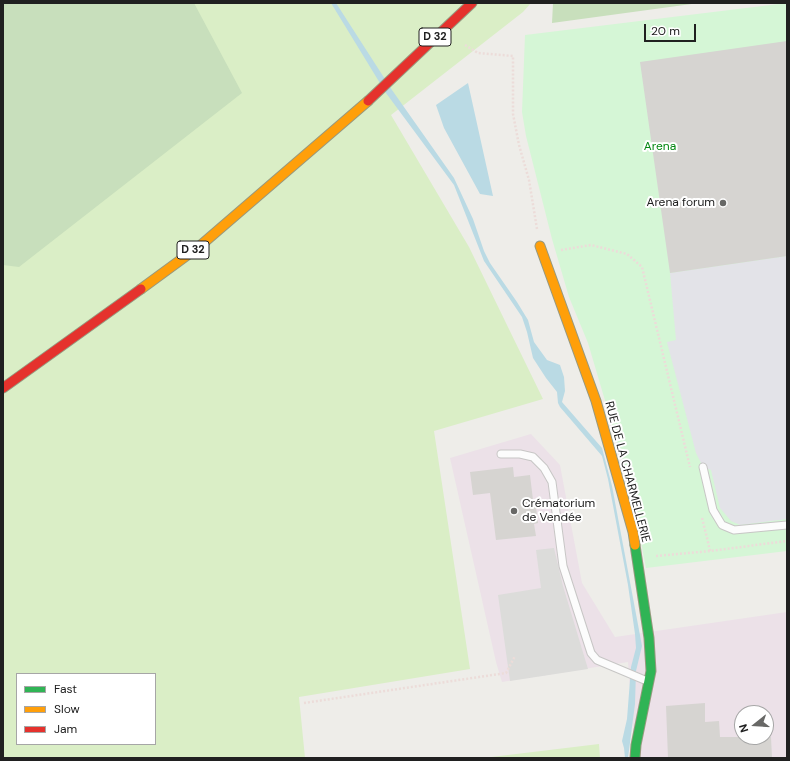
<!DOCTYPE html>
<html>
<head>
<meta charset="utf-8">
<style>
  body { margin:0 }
  #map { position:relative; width:790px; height:761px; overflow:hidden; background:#eeede9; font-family:"DM Sans",sans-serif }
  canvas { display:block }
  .frame { position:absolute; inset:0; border:4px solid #202020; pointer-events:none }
  .legend { position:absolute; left:16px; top:673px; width:140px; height:72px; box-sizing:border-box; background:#fff; border:1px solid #a6a6a6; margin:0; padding:5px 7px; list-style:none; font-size:12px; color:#202020 }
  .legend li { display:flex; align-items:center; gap:8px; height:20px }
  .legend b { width:20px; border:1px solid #a6a6a6 }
  .north { position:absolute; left:734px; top:705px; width:40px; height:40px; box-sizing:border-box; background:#fff; border:1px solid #a6a6a6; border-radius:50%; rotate:253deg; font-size:11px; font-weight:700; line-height:16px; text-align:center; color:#202020 }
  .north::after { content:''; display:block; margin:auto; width:14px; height:18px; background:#686866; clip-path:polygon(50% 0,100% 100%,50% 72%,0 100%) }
  .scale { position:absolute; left:644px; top:24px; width:52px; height:18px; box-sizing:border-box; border:2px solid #202020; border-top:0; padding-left:5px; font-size:12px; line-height:14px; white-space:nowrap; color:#202020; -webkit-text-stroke:3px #fff; paint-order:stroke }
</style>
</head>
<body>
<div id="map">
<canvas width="790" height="761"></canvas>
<div class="frame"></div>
<ul class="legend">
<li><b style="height:5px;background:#30b455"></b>Fast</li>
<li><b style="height:5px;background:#ff9f0a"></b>Slow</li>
<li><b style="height:5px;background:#e5322d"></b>Jam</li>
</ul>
<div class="north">N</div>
<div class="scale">20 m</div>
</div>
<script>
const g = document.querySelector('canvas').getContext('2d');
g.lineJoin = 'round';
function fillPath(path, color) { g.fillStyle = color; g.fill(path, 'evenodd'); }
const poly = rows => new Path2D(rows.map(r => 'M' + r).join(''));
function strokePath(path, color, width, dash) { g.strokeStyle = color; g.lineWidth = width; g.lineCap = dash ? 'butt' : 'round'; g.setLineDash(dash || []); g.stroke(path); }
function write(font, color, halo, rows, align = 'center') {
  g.font = font + ' "DM Sans",sans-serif'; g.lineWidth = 4; g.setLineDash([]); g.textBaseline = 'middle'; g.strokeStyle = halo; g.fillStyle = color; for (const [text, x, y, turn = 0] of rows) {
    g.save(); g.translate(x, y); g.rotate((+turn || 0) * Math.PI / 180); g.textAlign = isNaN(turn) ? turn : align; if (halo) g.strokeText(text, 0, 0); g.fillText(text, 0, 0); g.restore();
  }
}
fillPath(poly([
  [531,434,560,465,582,583,615,637,787,612,787,758,635,758,628,662,502,682,496,662,450,458],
  [742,713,766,713,766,737,742,737]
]), '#ece1e8');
fillPath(poly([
  [554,548,563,586,588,669,510,681,498,595,541,588,536,550]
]), '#dcdcda');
fillPath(poly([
  [3,3,531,3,523,12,391,115,469,247,543,399,434,431,470,669,299,697,305,758,3,758],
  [17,674,155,674,155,744,17,744],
  [599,744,600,758,483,758]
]), '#daeec6');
fillPath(poly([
  [3,3,194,3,242,93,19,267,3,265],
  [553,3,699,3,552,23]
]), '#c8dfbc');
fillPath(poly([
  [787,3,787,551,646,568,630,485,588,343,569,297,552,239,526,136,522,112,525,35]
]), '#d5f6d6');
fillPath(poly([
  [787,256,787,519,740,525,731,521,720,508,711,470,703,467,696,453,667,342,676,340,670,273]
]), '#e3e3e8');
fillPath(poly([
  [331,3,336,3,392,90,454,178,473,219,484,251,490,263,517,302,528,320,534,342,547,360,560,365,564,377,565,391,562,402,602,448,612,486,642,646,636,671,635,704,628,758,625,758,624,748,622,741,627,719,631,667,636,648,635,634,628,585,608,479,602,456,560,407,558,403,557,392,546,378,533,358,527,332,522,317,484,261,454,185,386,93],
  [468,83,493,196,480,194,444,128,436,105]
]), '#badae4');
fillPath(poly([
  [787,41,787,256,670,273,640,62],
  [513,467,514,477,530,475,533,500,535,499,538,523,534,524,536,536,496,540,490,493,473,495,470,472],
  [705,703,705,722,719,721,720,737,771,737,772,758,668,758,666,706]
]), '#d6d4d1');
const lane = poly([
  [501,454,520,454,533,457,544,468,552,482,563,566,591,653,597,660,647,681],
  [703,467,713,510,722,525,734,530,787,525]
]);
const fast = poly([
  [635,758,636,745,651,671,649,638,635,545]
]);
const slow = poly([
  [540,246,596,401,633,532,635,545],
  [141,289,201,245,368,101]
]);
const jam = poly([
  [368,101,472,3],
  [3,388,141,289]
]);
strokePath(lane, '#c7c6c5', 9);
strokePath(fast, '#97997f', 11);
strokePath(slow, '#97997f', 11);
strokePath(jam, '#97997f', 11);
strokePath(poly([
  [465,45,478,53,513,56,513,114,519,145,529,180,537,229],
  [561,250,591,245,627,254,642,267,690,467],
  [702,518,708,542,710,551],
  [656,556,710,551,787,541],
  [304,703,506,673,515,656]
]), '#ecdcd9', 2.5, [2, 2]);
strokePath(lane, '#fcfcfc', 7);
strokePath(fast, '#30b455', 9);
strokePath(slow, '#ff9f0a', 9);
strokePath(jam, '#e5322d', 9);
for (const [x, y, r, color] of [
  [723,203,4,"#686866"],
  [514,511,4,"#686866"]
]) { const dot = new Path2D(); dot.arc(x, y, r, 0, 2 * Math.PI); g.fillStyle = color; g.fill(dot); strokePath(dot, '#fff', 1.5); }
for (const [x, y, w] of [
  [435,37,32],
  [193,250,32]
]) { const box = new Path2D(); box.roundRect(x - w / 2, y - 9, w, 18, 3); g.fillStyle = '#fff'; g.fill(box); strokePath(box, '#202020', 1); }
write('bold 11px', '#202020', null, [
  ["D 32",435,37],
  ["D 32",193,250]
]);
write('12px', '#048812', '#fff', [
  ["Arena",660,147]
]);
write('12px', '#202020', '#fff', [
  ["Arena forum",715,203],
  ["Crématorium",522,504,"left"],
  ["de Vendée",522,518,"left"]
], 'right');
write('12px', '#202020', '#fff', [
  ["RUE DE LA CHARMELLERIE",627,472,75]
]);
</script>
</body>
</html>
